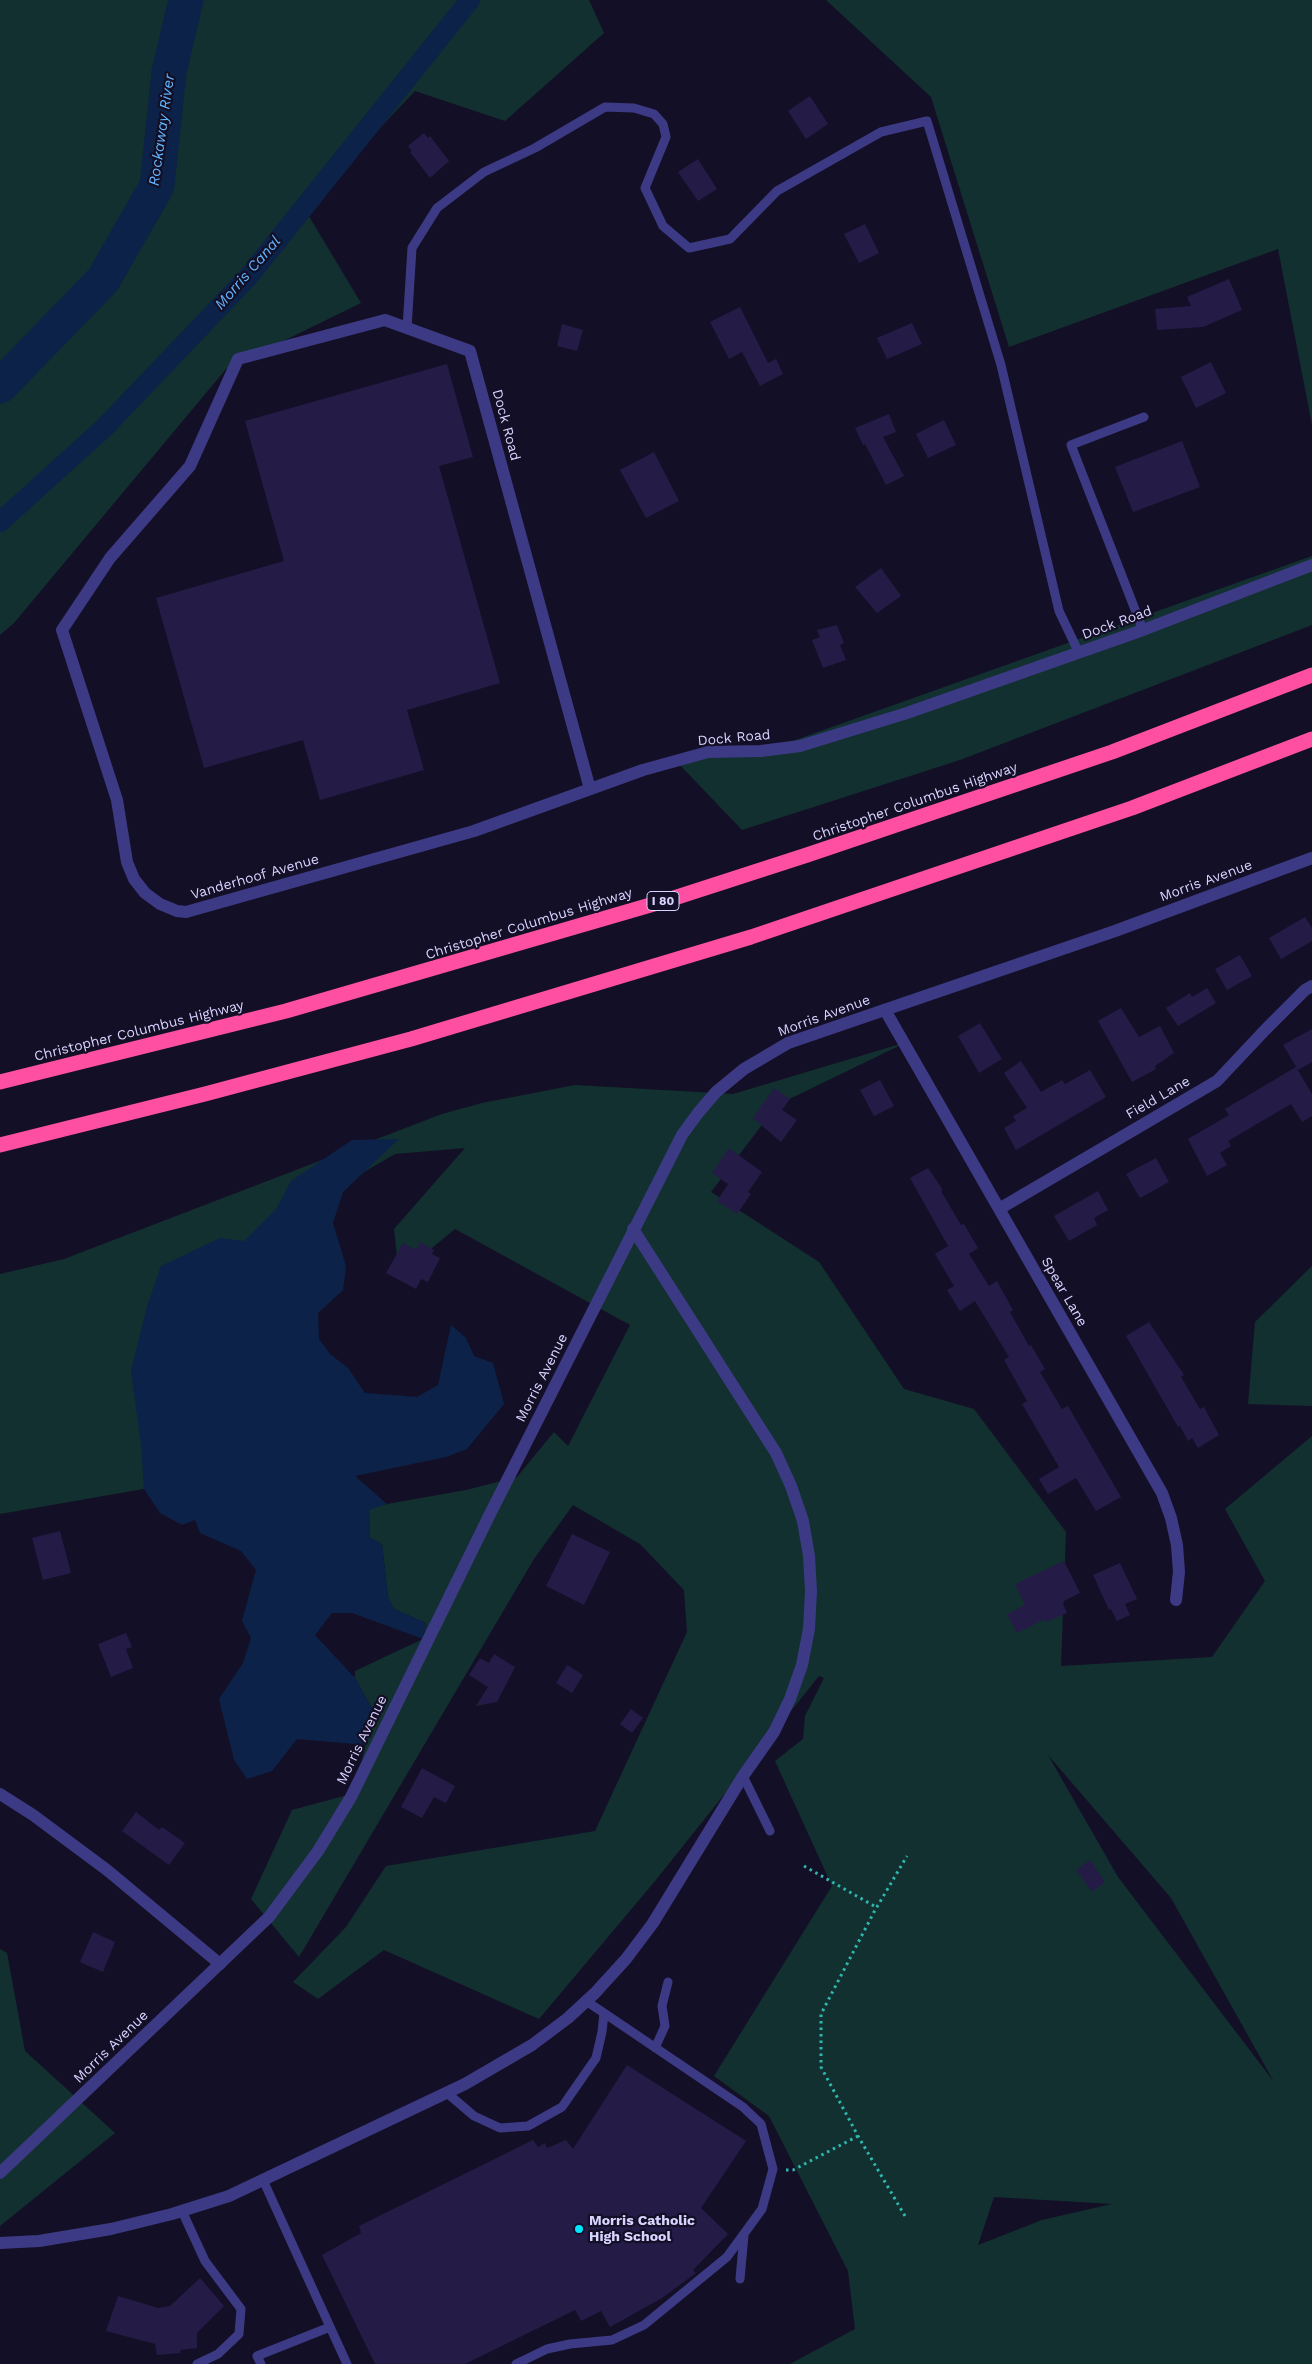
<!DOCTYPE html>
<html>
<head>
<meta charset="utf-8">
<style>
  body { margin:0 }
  canvas { display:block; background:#130f26 }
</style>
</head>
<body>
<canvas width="1312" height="2364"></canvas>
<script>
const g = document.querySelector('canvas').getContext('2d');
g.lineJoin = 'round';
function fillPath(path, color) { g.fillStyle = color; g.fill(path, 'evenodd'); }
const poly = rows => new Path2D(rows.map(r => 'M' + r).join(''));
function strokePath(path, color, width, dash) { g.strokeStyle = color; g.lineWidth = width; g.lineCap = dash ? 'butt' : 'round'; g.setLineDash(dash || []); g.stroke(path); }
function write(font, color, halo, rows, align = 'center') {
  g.font = font + ' "Work Sans",sans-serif'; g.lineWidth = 4.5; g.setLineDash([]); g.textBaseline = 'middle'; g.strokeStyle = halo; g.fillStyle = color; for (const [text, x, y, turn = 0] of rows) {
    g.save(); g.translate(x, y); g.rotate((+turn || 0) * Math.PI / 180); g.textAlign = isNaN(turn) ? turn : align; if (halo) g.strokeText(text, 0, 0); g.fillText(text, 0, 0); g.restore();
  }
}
fillPath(poly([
  [0,0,589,0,604,33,505,121,415,91,304,208,361,303,226,369,14,623,0,635],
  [826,0,1312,0,1312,425,1278,249,1009,347,931,97],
  [1312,556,1312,625,960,760,742,830,677,762,787,743],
  [907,1042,777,1105,711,1192,819,1262,904,1389,974,1409,1066,1532,1061,1666,1212,1657,1265,1581,1225,1509,1312,1436,1312,2364,790,2364,855,2329,848,2271,769,2116,714,2076,832,1886,775,1761,803,1739,805,1716,824,1678,819,1676,655,1881,539,2019,384,1950,318,1999,293,1982,346,1927,386,1866,595,1831,687,1632,684,1590,640,1544,573,1505,534,1559,299,1957,251,1899,292,1810,355,1793,373,1710,355,1678,355,1671,423,1639,426,1623,394,1609,388,1597,382,1544,370,1538,369,1509,387,1504,466,1490,517,1477,554,1432,568,1446,630,1325,455,1229,399,1275,394,1229,465,1148,395,1154,326,1194,178,1483,0,1514,0,1274,64,1259,442,1114,482,1103,575,1085,733,1094],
  [1048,1755,1171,1898,1274,2082,1118,1877],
  [994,2197,1112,2204,1042,2220,978,2245],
  [1312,1266,1312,1406,1248,1404,1255,1322],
  [0,1949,7,1953,25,2051,115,2133,0,2226]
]), '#12302f');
fillPath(poly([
  [399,1139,343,1192,333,1223,346,1266,343,1290,318,1313,319,1339,330,1354,348,1368,365,1393,417,1397,438,1385,451,1325,466,1338,474,1356,493,1363,504,1404,467,1449,446,1457,355,1476,387,1504,369,1510,370,1538,382,1544,388,1597,394,1609,426,1623,423,1639,352,1613,332,1613,315,1635,355,1678,373,1710,366,1745,297,1739,272,1771,247,1779,234,1760,219,1699,243,1663,251,1638,242,1621,256,1570,241,1551,200,1533,195,1520,182,1525,160,1513,144,1489,141,1445,131,1371,147,1306,161,1266,220,1238,244,1241,276,1209,291,1181,352,1140]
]), '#0c2248');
strokePath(poly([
  [0,522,106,426,249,276,470,0]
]), '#0c2248', 20);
strokePath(poly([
  [0,386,103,280,157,186,169,72,186,0]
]), '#0c2248', 35);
fillPath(poly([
  [810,96,828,124,806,139,788,111],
  [424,133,428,138,430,136,449,161,430,178,410,152,412,151,408,146],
  [698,159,717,189,698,201,678,172],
  [865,224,879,253,859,263,844,234],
  [1229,279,1242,310,1203,327,1157,330,1155,309,1191,306,1187,297],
  [740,307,768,363,776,359,783,374,760,386,742,352,729,359,710,322],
  [912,323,922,344,887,359,877,338],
  [562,324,583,330,577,351,557,346],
  [1211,362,1226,393,1196,408,1181,377],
  [447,364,473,457,439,466,500,683,407,710,424,770,320,800,303,740,204,768,156,598,284,561,245,421],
  [889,414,896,432,883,437,904,476,886,485,865,444,863,445,855,428],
  [944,420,956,445,928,458,916,434],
  [1182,441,1200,487,1133,512,1115,467],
  [654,452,679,501,646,518,620,470],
  [881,568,901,596,877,613,855,587],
  [837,625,844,643,840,645,846,660,823,668,812,640,820,637,817,630],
  [1305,917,1312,928,1312,941,1281,959,1269,938],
  [1240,955,1252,976,1227,990,1215,969],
  [1207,988,1216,1003,1178,1026,1166,1008,1190,993,1192,997],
  [1121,1008,1139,1037,1160,1026,1174,1053,1155,1066,1156,1069,1132,1082,1098,1021],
  [980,1023,1002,1059,979,1073,958,1036],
  [1312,1029,1312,1062,1298,1070,1283,1045],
  [1021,1061,1041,1092,1062,1080,1065,1084,1090,1070,1106,1097,1016,1150,1004,1128,1016,1121,1013,1116,1027,1108,1004,1073],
  [1296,1067,1312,1094,1312,1116,1302,1122,1291,1104,1228,1141,1231,1146,1220,1153,1227,1165,1207,1176,1188,1139,1229,1115,1225,1109],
  [880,1080,894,1106,874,1116,860,1090],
  [774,1088,790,1099,782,1110,797,1120,781,1142,753,1118],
  [729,1148,762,1172,748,1192,751,1194,737,1214,717,1201,728,1184,712,1173],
  [1156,1158,1169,1182,1140,1198,1126,1174],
  [928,1168,943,1190,941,1191,961,1225,964,1224,978,1248,969,1254,989,1286,997,1281,1013,1310,1010,1312,1029,1346,1031,1345,1045,1369,1040,1372,1062,1409,1068,1406,1121,1497,1096,1511,1076,1478,1048,1494,1039,1479,1059,1467,1022,1404,1027,1401,1004,1360,1009,1357,975,1301,960,1311,947,1290,954,1286,935,1254,948,1246,910,1178],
  [1098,1191,1108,1210,1094,1218,1097,1225,1069,1241,1054,1216],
  [420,1242,434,1250,432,1254,440,1258,428,1282,421,1279,416,1289,386,1273,403,1243,416,1250],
  [1149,1322,1184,1375,1181,1377,1200,1409,1204,1407,1219,1435,1198,1448,1192,1438,1188,1441,1180,1426,1178,1427,1126,1336],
  [60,1531,71,1573,43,1580,32,1538],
  [572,1534,610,1552,584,1605,546,1586],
  [1064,1561,1080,1593,1062,1602,1067,1613,1046,1622,1045,1619,1017,1633,1007,1614,1025,1605,1015,1584],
  [1120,1563,1137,1599,1125,1604,1130,1615,1117,1621,1111,1609,1109,1610,1093,1575],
  [126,1633,132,1647,126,1649,133,1668,111,1677,98,1644],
  [494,1654,515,1667,497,1702,476,1706,488,1687,469,1675,480,1658,489,1663],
  [567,1665,583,1675,572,1693,556,1683],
  [631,1709,643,1718,632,1733,620,1724],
  [422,1768,455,1786,446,1803,434,1797,422,1818,401,1807],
  [136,1812,159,1830,162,1827,185,1843,169,1865,122,1831],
  [1090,1860,1105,1882,1092,1892,1076,1870],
  [93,1932,115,1942,103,1972,80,1962],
  [627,2065,746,2141,701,2208,728,2234,693,2270,696,2273,662,2298,610,2327,601,2311,581,2321,575,2310,465,2364,375,2364,322,2255,361,2233,359,2226,533,2140,538,2147,545,2143,547,2148,566,2140,573,2149],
  [200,2278,224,2306,197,2333,197,2348,180,2350,181,2353,157,2355,155,2344,106,2331,118,2296,158,2308,170,2306]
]), '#241b47');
strokePath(poly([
  [804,1866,876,1907],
  [786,2170,793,2170,858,2136],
  [905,2216,858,2136,821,2067,821,2014,874,1912,907,1856]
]), '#2fb8b0', 3, [2.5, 4]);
strokePath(poly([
  [407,328,412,248,437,208,484,172,535,148,605,107,634,108,654,114,663,124,666,137,645,188,663,226,689,248,730,239,777,191,881,132,927,121,1001,365,1059,611,1079,653],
  [1143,630,1071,445,1144,417],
  [743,1776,770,1831],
  [655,2048,665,2026,662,2006,668,1982],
  [447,2093,474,2116,500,2128,528,2126,562,2107,596,2058,602,2032,604,2013,586,2001],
  [263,2180,347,2364],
  [182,2211,205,2261,241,2309,239,2334,218,2354,197,2364],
  [740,2279,744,2235],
  [261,2364,257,2356,330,2327],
  [516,2364,547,2349,570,2344,612,2340,644,2325,727,2257,762,2209,773,2169,761,2124,743,2107,604,2013]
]), '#3d3a85', 9);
strokePath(poly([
  [590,789,470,351,385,320,238,359,190,466,110,558,62,630,117,800,127,862,134,879,145,893,160,904,177,911,186,912,474,831,643,770,708,752,761,751,800,746,907,713,1143,630,1312,565],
  [885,1010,1162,1493,1171,1518,1177,1545,1179,1572,1176,1600],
  [999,1209,1217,1081,1266,1029,1305,990,1312,986],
  [0,1794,33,1815,107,1870,220,1964],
  [0,2243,39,2241,111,2229,172,2214,229,2196,465,2084,532,2045,568,2018,595,1993,626,1959,653,1923,743,1776,774,1732,790,1699,802,1665,809,1629,811,1591,809,1556,803,1521,791,1486,776,1453,633,1229]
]), '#3d3a85', 12);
strokePath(poly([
  [0,2173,269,1917,318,1851,351,1797,490,1514,682,1135,698,1113,716,1092,744,1069,788,1043,1115,931,1312,858]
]), '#3d3a85', 12);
strokePath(poly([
  [0,1082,286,1011,671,899,807,855,1112,752,1312,675],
  [0,1145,205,1094,411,1039,751,937,1132,808,1312,739]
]), '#ff4fa3', 15);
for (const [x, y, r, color] of [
  [579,2229,5,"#00e5ff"]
]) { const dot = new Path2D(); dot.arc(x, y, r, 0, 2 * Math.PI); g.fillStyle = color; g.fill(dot); strokePath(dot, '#130f26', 2); }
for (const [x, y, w] of [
  [663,901,32]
]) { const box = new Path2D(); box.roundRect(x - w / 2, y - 9.5, w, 19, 4); g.fillStyle = '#130f26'; g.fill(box); strokePath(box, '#d9d4ff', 1); }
write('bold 12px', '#d9d4ff', null, [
  ["I 80",663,901]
]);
write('14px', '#d9d4ff', '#130f26', [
  ["Dock Road",506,425,75],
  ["Dock Road",1117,623,-20],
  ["Dock Road",734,738,-5],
  ["Christopher Columbus Highway",915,802,-19],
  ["Vanderhoof Avenue",255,877,-16],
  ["Morris Avenue",1206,881,-20],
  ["Christopher Columbus Highway",529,924,-17],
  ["Morris Avenue",824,1016,-20],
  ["Christopher Columbus Highway",139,1031,-14],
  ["Field Lane",1158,1098,-30],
  ["Spear Lane",1064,1292,60],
  ["Morris Avenue",542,1378,-63],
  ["Morris Avenue",362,1740,-64],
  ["Morris Avenue",111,2047,-44]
]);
write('bold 14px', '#d9d4ff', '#130f26', [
  ["Morris Catholic",589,2221],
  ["High School",589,2237]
], 'left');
write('italic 15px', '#62b6ff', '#130f26', [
  ["Rockaway River",162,130,-82],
  ["Morris Canal",248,273,-49]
]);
</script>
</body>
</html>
